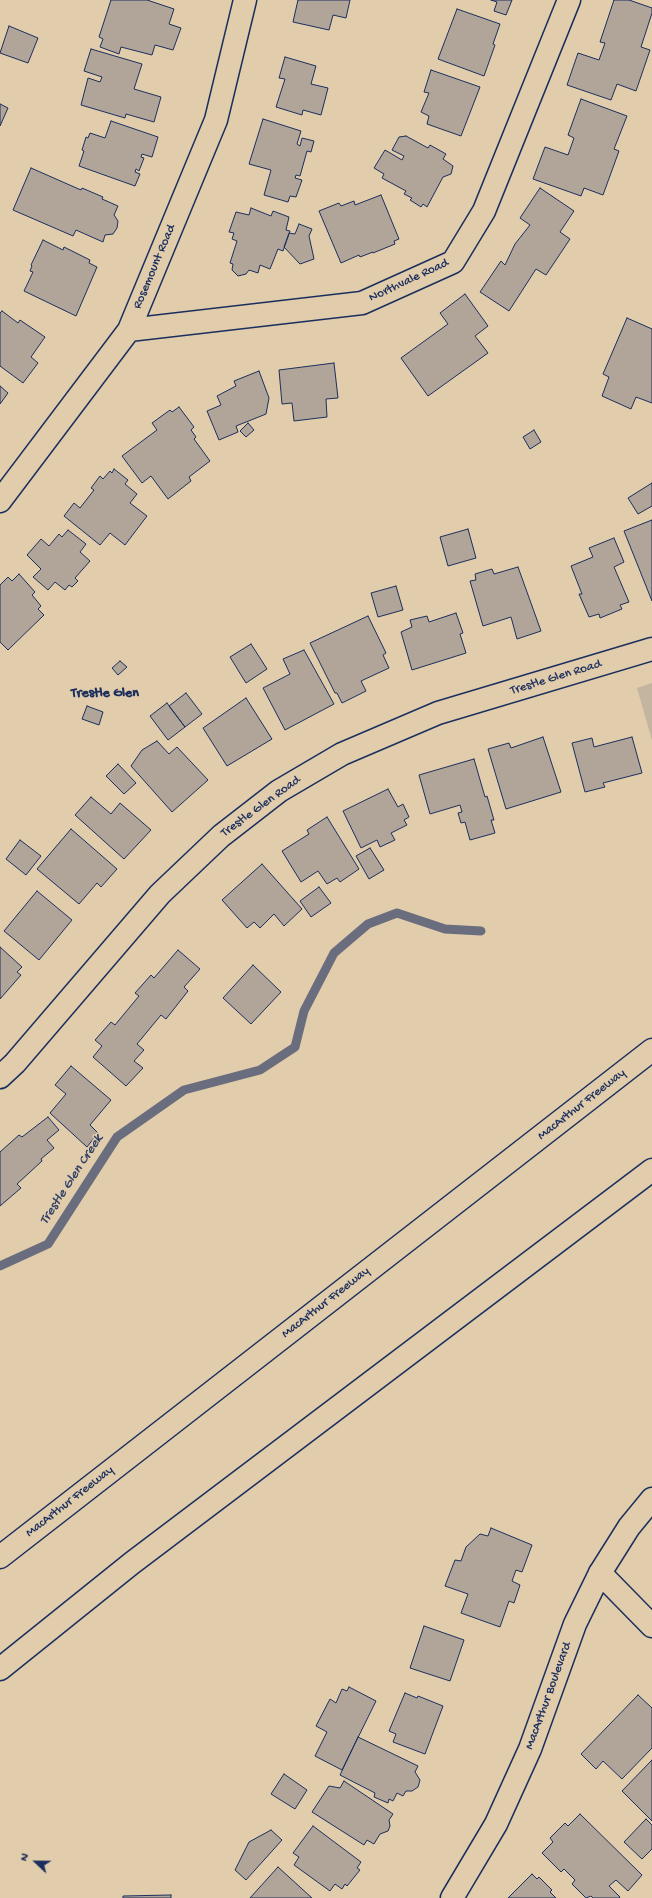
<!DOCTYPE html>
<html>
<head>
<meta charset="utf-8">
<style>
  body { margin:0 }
  #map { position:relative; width:652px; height:1898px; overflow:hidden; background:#e1ccab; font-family:"Gochi Hand",sans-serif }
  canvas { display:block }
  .north { position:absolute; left:16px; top:1842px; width:40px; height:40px; -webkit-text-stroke:3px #e1ccab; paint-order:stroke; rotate:292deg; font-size:11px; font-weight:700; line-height:16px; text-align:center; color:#1b2f5e }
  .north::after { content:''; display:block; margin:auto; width:14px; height:18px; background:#1b2f5e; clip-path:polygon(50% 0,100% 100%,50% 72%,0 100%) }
</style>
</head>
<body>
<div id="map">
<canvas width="652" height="1898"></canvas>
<div class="north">N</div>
</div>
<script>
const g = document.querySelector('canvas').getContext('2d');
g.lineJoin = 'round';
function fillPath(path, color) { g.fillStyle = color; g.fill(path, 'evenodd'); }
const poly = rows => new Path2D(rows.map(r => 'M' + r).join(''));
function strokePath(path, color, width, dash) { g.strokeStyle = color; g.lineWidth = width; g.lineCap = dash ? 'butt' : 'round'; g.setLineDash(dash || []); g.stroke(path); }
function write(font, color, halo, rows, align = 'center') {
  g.font = font + ' "Gochi Hand",sans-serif'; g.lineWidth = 3; g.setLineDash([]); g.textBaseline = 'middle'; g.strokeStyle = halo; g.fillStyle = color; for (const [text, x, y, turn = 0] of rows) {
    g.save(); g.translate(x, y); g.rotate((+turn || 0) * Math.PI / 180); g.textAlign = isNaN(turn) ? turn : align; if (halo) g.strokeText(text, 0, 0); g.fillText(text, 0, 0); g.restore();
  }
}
fillPath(poly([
  [652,683,652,740,637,688]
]), '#c4b5a0');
strokePath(poly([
  [0,1266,48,1244,117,1137,184,1090,260,1070,295,1047,304,1011,334,953,368,924,397,913,445,929,481,931]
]), '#6a6d7d', 9);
const building = poly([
  [111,0,147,0,174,9,169,24,181,28,173,50,155,45,152,55,121,47,119,54,100,47,103,39,99,37,111,0],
  [298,0,350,0,346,18,333,15,329,30,293,22,298,0],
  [491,0,512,0,506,15,494,11,497,2,491,0],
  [614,0,629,0,652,8,652,13,641,47,650,50,636,91,617,84,611,100,567,85,578,53,599,60,605,43,600,42,614,0],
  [457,9,500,24,493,44,495,45,484,76,438,59,457,9],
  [9,26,38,38,28,63,0,53,9,26],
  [91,49,142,64,134,89,161,97,154,122,126,114,125,118,81,105,88,78,100,82,102,77,84,71,91,49],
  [285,57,316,66,311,84,328,88,321,115,303,110,302,115,276,107,285,79,279,78,285,57],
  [431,70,480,87,461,136,427,124,429,116,421,112,429,93,424,92,431,70],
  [581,99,627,116,614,149,619,151,603,195,584,188,581,196,533,179,545,147,568,155,574,138,568,135,581,99],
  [0,104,8,108,0,126,0,104],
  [263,119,301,131,297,144,300,146,302,138,314,141,311,152,307,151,300,176,296,175,295,178,302,180,296,197,290,196,288,202,264,195,271,170,249,164,263,119],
  [111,121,158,137,152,157,142,154,141,157,144,158,139,171,136,169,135,172,140,174,135,186,79,166,84,151,82,150,86,137,88,138,90,133,105,138,111,121],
  [406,136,428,148,430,145,446,154,443,159,453,166,451,174,443,177,427,207,423,204,421,207,410,200,412,198,404,194,406,191,382,178,384,174,374,168,385,150,402,160,404,156,392,150,399,137,406,136],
  [31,168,81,190,82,188,103,197,102,199,118,206,114,215,118,221,117,228,113,234,105,235,103,242,76,230,73,236,13,210,31,168],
  [540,188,574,211,560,232,570,239,546,275,536,269,509,311,480,292,501,261,505,265,515,244,530,225,520,218,540,188],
  [381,195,399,239,394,241,395,244,373,253,373,252,360,257,359,255,341,263,319,211,339,203,341,206,354,201,355,205,381,195],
  [251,208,271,216,273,211,289,217,286,230,290,231,283,251,278,249,270,269,260,265,258,273,249,270,246,274,238,276,232,270,233,264,230,263,237,241,232,239,234,233,229,232,236,212,249,215,251,208],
  [299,224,312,229,309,236,314,259,300,264,284,247,289,233,295,234,299,224],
  [43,240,63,250,64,247,90,260,89,263,97,267,76,316,24,291,33,272,30,271,32,266,31,265,43,240],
  [465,294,488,326,475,336,488,353,428,396,401,358,448,324,440,313,465,294],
  [2,311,18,323,20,320,45,337,31,357,38,363,23,383,0,366,0,313,2,311],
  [627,318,652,329,652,403,636,397,631,409,602,396,609,377,603,374,627,318],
  [334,363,338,398,326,399,327,417,294,421,292,403,282,404,279,370,334,363],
  [259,371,269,398,266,414,236,426,238,432,219,440,207,411,221,405,217,396,236,386,234,381,259,371],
  [0,386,8,393,0,404,0,386],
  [179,407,194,427,191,430,196,437,194,439,210,461,189,477,191,481,168,499,151,476,142,483,122,456,157,430,152,423,170,410,172,412,179,407],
  [248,423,254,430,246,437,240,431,248,423],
  [534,430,541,442,530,449,523,437,534,430],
  [114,469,128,480,125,484,137,494,130,503,147,516,125,545,110,533,100,545,64,516,74,503,80,508,94,490,91,488,100,476,103,479,110,471,112,473,114,469],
  [652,483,652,506,638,514,628,498,652,483],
  [652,520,652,601,624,531,652,520],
  [468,529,476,558,448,566,440,537,468,529],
  [68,530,86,544,80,552,90,561,75,578,78,581,72,587,69,585,65,590,55,582,48,590,33,577,41,569,27,555,41,539,49,546,59,534,62,537,68,530],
  [614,538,624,562,614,567,629,602,620,605,622,609,600,618,599,614,589,617,579,594,582,594,571,566,593,557,589,548,614,538],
  [518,567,541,631,517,639,511,617,483,626,470,581,476,580,475,574,492,569,494,574,518,567],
  [19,574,35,592,32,595,41,606,38,609,44,615,8,650,0,642,0,585,8,577,12,581,19,574],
  [396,586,403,610,378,617,371,593,396,586],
  [456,613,463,633,460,634,466,653,412,670,401,632,412,627,410,620,427,616,429,622,456,613],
  [368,616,386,653,383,655,389,668,361,681,366,691,342,703,337,693,335,693,310,643,368,616],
  [251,644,267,669,246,683,230,657,251,644],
  [304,650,334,704,285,730,263,688,290,674,283,659,304,650],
  [120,661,127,667,118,675,112,668,120,661],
  [186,693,202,714,185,727,169,706,186,693],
  [246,698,272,739,227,766,203,728,246,698],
  [167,703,185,727,168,740,150,716,167,703],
  [87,706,103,712,99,725,82,719,87,706],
  [543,737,561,792,506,809,488,749,509,743,511,748,543,737],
  [632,737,642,773,603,783,605,787,585,792,572,743,592,738,594,747,632,737],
  [157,741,169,754,177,747,208,780,172,812,131,766,142,750,157,741],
  [474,759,485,797,487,796,494,820,491,820,495,833,470,840,465,822,461,823,458,813,462,812,460,805,430,814,419,775,474,759],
  [118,764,136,783,124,794,106,776,118,764],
  [388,789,398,807,403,804,409,817,404,820,407,825,391,833,395,840,380,847,377,840,361,848,343,811,388,789],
  [91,797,111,814,120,803,151,830,124,859,75,815,91,797],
  [327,817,359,869,340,882,337,878,327,884,318,871,301,882,282,851,309,834,307,830,327,817],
  [71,829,117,869,101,887,97,883,79,904,37,869,71,829],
  [20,840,41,856,26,875,6,859,20,840],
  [370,848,384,870,369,879,356,856,370,848],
  [262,864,302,909,284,926,274,914,260,928,254,922,247,928,222,900,262,864],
  [319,887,331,903,311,917,300,901,319,887],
  [37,891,72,920,39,960,4,931,37,891],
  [0,947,22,967,17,972,21,975,0,999,0,947],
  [178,950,200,969,184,987,188,991,166,1019,161,1015,137,1044,144,1050,134,1061,143,1068,126,1086,93,1057,102,1046,95,1040,111,1022,115,1025,139,996,135,993,151,975,154,978,178,950],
  [253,965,281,992,251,1024,223,998,253,965],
  [71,1066,111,1100,90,1125,98,1133,87,1147,50,1113,66,1094,55,1085,71,1066],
  [48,1117,59,1130,47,1140,54,1148,41,1159,42,1161,17,1184,21,1188,0,1206,0,1152,19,1135,22,1137,48,1117],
  [491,1528,532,1545,522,1572,516,1570,512,1581,520,1585,514,1603,509,1601,500,1627,461,1613,468,1594,445,1586,455,1560,461,1561,466,1547,480,1534,488,1536,491,1528],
  [424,1626,464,1640,450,1681,410,1668,424,1626],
  [349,1687,376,1701,342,1770,315,1756,327,1732,316,1726,330,1699,336,1703,342,1689,347,1691,349,1687],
  [405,1693,417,1698,418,1696,443,1706,425,1754,393,1742,396,1734,389,1731,405,1693],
  [638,1695,652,1708,652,1748,622,1779,603,1761,596,1769,581,1754,638,1695],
  [358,1737,418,1766,415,1772,420,1780,418,1787,412,1791,406,1791,403,1796,397,1793,393,1801,389,1799,388,1803,374,1797,375,1793,340,1775,358,1737],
  [652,1760,652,1821,622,1791,652,1760],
  [284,1774,307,1790,295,1809,271,1794,284,1774],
  [344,1781,393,1814,389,1820,390,1826,388,1831,380,1834,374,1844,367,1840,364,1845,312,1812,329,1786,340,1788,344,1781],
  [580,1814,642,1875,628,1891,616,1880,609,1886,620,1897,619,1898,593,1898,591,1896,586,1898,572,1884,575,1880,564,1869,561,1872,542,1853,553,1842,550,1838,565,1823,568,1826,580,1814],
  [646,1819,652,1825,652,1849,642,1859,624,1842,646,1819],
  [313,1826,361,1862,357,1868,360,1870,347,1886,345,1884,342,1889,335,1884,330,1891,294,1865,299,1857,293,1853,313,1826],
  [271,1830,282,1840,246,1880,235,1870,249,1842,271,1830],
  [278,1867,312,1898,250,1898,278,1867],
  [532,1874,537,1879,539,1877,552,1890,550,1892,556,1898,508,1898,532,1874],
  [171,1895,171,1898,123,1898,123,1896,171,1895]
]);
fillPath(building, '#b0a598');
strokePath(building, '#1b2f5e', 1);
const minor = poly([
  [129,330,362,303,453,262,484,211,569,0],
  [0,501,129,330,216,120,245,0],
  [0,1077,15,1063,160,894,221,836,279,791,342,754,438,713,652,649],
  [600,1573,652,1626]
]);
const major = poly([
  [452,1898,496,1824,530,1749,575,1624,600,1573,629,1527,652,1499]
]);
const highway = poly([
  [0,1557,652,1050],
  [0,1669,132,1563,652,1170]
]);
strokePath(minor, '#1b2f5e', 25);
strokePath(major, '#1b2f5e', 25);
strokePath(highway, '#1b2f5e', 25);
strokePath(minor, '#e1ccab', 22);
strokePath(major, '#e1ccab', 22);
strokePath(highway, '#e1ccab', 22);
write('13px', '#1b2f5e', '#e1ccab', [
  ["Rosemount Road",155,267,-67],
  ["Northvale Road",409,281,-25],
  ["Trestle Glen Road",556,678,-17],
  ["Trestle Glen Road",261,807,-36],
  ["MacArthur Freeway",582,1105,-38],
  ["MacArthur Freeway",326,1303,-38],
  ["MacArthur Freeway",70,1502,-38],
  ["MacArthur Boulevard",549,1696,-70]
]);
write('bold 14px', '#1b2f5e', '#e1ccab', [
  ["Trestle Glen",105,694]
]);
write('italic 14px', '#2f3e66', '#e1ccab', [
  ["Trestle Glen Creek",72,1180,-57]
]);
</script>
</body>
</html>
